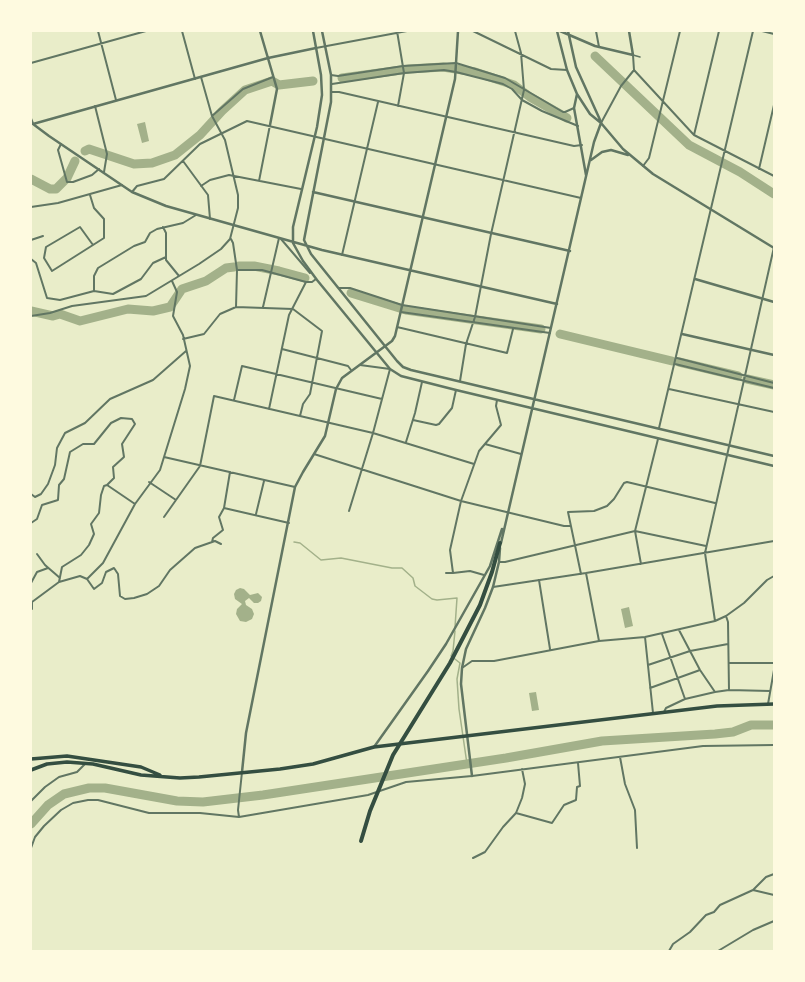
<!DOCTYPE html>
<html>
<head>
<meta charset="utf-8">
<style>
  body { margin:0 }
  #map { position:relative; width:805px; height:982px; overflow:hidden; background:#e9edc9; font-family:Overpass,sans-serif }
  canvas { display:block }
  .frame { position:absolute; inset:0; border:32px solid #fefae0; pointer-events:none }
</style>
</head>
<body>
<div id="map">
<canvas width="805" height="982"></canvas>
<div class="frame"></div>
</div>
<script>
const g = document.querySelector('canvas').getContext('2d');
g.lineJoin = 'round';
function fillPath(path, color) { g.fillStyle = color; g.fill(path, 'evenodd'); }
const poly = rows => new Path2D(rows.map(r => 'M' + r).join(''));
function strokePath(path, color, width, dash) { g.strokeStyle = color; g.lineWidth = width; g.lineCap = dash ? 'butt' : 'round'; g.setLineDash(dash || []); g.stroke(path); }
fillPath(poly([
  [145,122,149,141,142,143,137,124],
  [240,588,244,589,250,595,258,593,262,597,261,601,258,603,254,603,249,598,245,601,246,605,252,609,254,614,252,619,246,622,240,621,236,614,237,609,242,604,235,599,234,594,236,590],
  [629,607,633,626,625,628,621,609],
  [536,692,539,710,532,711,529,693]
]), '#a3b18a');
strokePath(poly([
  [294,542,300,543,321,560,341,558,392,568,402,568,413,578,415,586,432,599,437,600,457,598,455,627],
  [455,631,453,651,451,656,460,663,457,679,459,709,467,764]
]), '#a3b18a', 1.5);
strokePath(poly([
  [595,56,689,145,740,172,774,194],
  [342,78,409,69,443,67,475,72,514,85,530,97,567,118],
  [85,151,89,149,134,164,152,163,175,155,200,135,222,111,245,90,272,81,279,85,313,81],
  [31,179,50,189,56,189,67,178,75,161],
  [239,266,254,266,279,271,305,278],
  [351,293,406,310,541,329],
  [31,311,53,316,60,314,80,321,128,309,153,311,170,307,182,289,206,281,226,268,234,267],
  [560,334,672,361],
  [679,362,738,376],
  [747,379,774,385],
  [31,824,48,805,64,794,89,788,105,788,177,801,203,802,263,795,506,758,602,741,715,734,733,732,751,725,774,725]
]), '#a3b18a', 9);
strokePath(poly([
  [633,55,640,57]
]), '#617663', 1.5);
strokePath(poly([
  [98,31,116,100],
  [182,31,195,79],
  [397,31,404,73,398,106],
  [473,31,551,69,567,70],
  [596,31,599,47],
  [762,31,774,34],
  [316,48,407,31],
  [31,63,146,31],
  [634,70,694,135,774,176],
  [331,75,338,76,403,66,456,63,505,78,563,112,565,112,574,108],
  [332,84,404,73,444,70,456,72,503,84,512,89,522,100,542,111,578,126],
  [332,92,339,92,574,146,582,145],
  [95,106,107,154,104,172],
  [212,116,243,89,273,77],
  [601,123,621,86,634,70,633,55],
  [694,135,719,31],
  [61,144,58,150,67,182,73,182,92,175,99,169],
  [183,161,208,195,210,219],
  [643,166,649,158,680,31],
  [759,169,774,105],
  [259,181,270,125],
  [201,186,210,180,229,175,301,189],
  [132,192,137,186,164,179,200,144,247,121,581,198],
  [90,195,94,208,104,219,104,238,93,245,52,271,44,258,46,247,80,227,93,245],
  [31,207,58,203,122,185],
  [163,227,166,233,166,260,179,276],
  [231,239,233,243,237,270,236,307],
  [281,239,310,273],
  [31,240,43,236],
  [342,255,378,102],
  [31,259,36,263,47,298,60,300,94,291,113,294,141,279,153,263,166,257],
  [237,270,262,270,306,282,312,282,316,279],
  [339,288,350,288,402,305,551,328],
  [94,291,94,276,98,268,134,246,145,242,150,233,157,229,183,223,196,215],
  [263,307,279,238],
  [401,312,550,333],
  [31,316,50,313,72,306,146,296,199,264,221,249,230,239,238,208,238,195,225,140,212,116,201,77],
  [397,327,507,353,513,329],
  [183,339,204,334,220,314,236,307,293,309,322,331,310,394,303,404,300,416],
  [282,349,348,366,351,370],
  [677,358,774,383],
  [675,364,774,388],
  [460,381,466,344,475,317,491,234,524,90,521,53,515,31],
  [669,389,774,412],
  [234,400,242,366,382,399],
  [269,409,289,315,306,282],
  [413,420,436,425,439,424,452,408,456,390],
  [659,428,753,31],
  [406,442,415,413,422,382],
  [485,444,521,454],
  [314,454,461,501,564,526,571,526],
  [164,457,295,487],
  [31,469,31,479],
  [149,482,176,500],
  [107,485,104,486,101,495,99,513,91,524,94,534,89,545,81,555,62,567,59,582,80,576,87,579,94,589,102,583,106,572,114,568,118,574,120,596,125,599,134,598,147,594,159,586,170,570,195,548,215,541,221,544],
  [31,494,35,497,41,494,48,484,55,465,57,448,65,433,85,423,110,399,153,380,186,351],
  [224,508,289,523],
  [349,511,373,433,390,369,360,365],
  [256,514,264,481],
  [164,517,200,466,214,396,373,433,474,464],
  [31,523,37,519,42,505,58,500,59,485,64,479,70,452,83,444,94,444,111,423,121,418,132,419,135,424,122,444,124,457,113,467,114,478,107,485,135,504],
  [212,542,213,538,223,530,219,517,224,508,230,472],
  [37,554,45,565,60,578],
  [499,562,505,562,635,531,706,546],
  [641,564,635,531,658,439],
  [446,573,453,573,450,550,461,501,479,451,501,425,496,406,497,400],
  [453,573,470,571,484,575],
  [586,573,599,641],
  [581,574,568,512,594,511,607,506,614,499,624,483,627,482,715,503],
  [87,579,103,563,135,504,160,470,185,389,190,366,183,335,173,316,177,292,172,281],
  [539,580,550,649],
  [31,583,37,572,48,568],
  [493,587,586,573,774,541],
  [32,609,32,602,59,582],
  [726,616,728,622,729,690],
  [715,621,705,553,774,247],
  [679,630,700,670,715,692],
  [662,634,685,699],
  [645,637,653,713],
  [729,663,774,663],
  [648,665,690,651,728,644],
  [462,668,472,661,494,661,599,641,645,637,715,621,726,616,744,603,767,580,774,576],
  [650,688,700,670],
  [768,704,774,670],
  [664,712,666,708,685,699,715,692,729,690,770,691],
  [620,757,625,784,635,810,637,848],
  [31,801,45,787,59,777,77,772,85,764],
  [516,813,552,823,564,805,576,800,577,787,580,786,578,763],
  [239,817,238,810,242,772],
  [31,848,35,837,44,826,61,810,73,803,88,800,98,800,149,813,200,813,239,817,368,795,406,782,472,776,703,746,774,745],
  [473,858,485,852,503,827,516,813,522,798,525,784,522,769],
  [753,890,774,895],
  [669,951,673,944,690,932,706,915,714,912,720,905,753,890,766,877,774,874],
  [718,951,753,930,774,921]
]), '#617663', 2);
strokePath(poly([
  [260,31,277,89,270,125],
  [313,31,321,75,322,95,317,127,293,227,293,243,303,261,317,280,390,369,401,376,456,390,774,466],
  [322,31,331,75,331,102,304,240,311,254,397,361,403,367,411,370,774,456],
  [557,31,567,70,577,94,590,114,601,123,623,149,653,174,774,248],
  [560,31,595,46,633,55,629,31],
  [568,31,576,67,601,122],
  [577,94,574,108,586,175],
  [31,119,33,124,49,136,132,192,166,206,322,250,557,304],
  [33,124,268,58,316,48],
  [591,160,602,152,611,150,628,155],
  [313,192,570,251],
  [695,279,774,302],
  [682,334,774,355],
  [501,543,594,142,601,123],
  [374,747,428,671,446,644,490,566,502,529],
  [242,772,246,733,295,487,303,472,325,436,336,389,342,378,392,341,395,336,455,79,458,31],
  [472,776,461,684,462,668,466,649,485,608,493,587,499,562,500,548]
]), '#617663', 2.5);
strokePath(poly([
  [31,759,67,756,141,767,160,775],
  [31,770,47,764,67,762,93,764,141,775,180,778,199,777,280,769,313,764,374,747,717,706,774,704]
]), '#344e41', 3.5);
strokePath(poly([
  [361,841,370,811,393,755,450,663,480,605,492,572,500,543]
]), '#344e41', 4);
</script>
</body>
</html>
